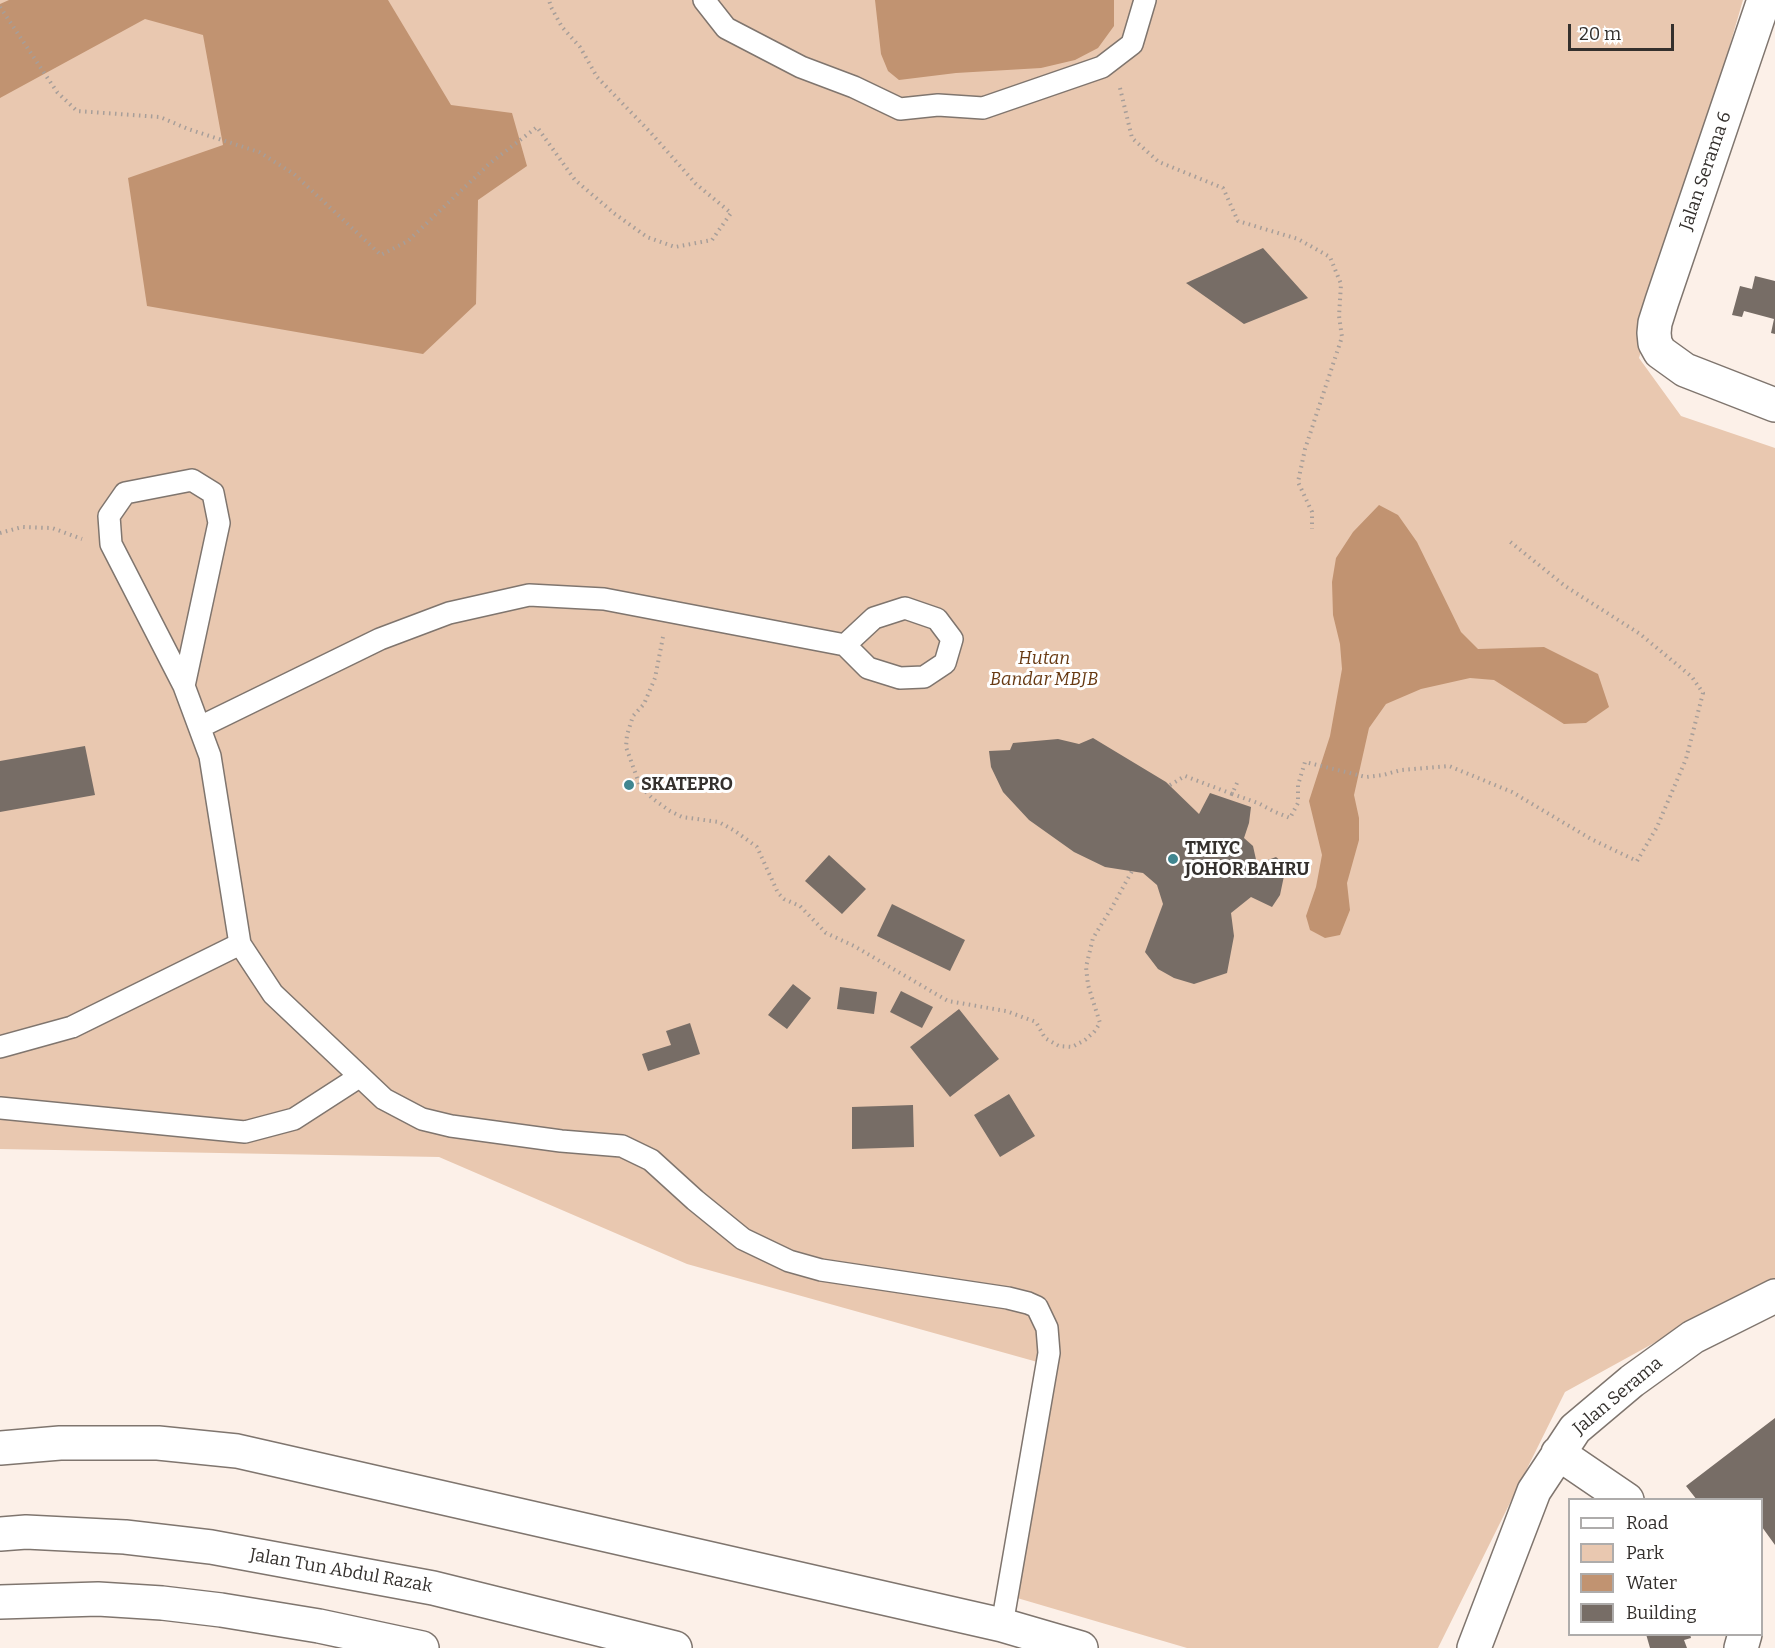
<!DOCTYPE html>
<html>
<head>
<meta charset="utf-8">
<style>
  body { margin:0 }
  #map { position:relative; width:1775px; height:1648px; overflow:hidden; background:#fcf0e8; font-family:Bitter,serif }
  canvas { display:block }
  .legend { position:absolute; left:1568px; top:1498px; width:195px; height:138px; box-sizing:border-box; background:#fff; border:2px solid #aeacab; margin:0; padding:8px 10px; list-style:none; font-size:18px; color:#34302d }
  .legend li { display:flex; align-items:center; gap:12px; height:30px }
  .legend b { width:30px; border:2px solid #aeacab }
  .scale { position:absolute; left:1568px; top:24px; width:106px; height:27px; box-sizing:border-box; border:3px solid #34302d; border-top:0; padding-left:8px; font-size:18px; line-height:21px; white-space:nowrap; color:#34302d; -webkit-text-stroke:4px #fff; paint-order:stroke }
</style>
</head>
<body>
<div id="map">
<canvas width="1775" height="1648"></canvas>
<ul class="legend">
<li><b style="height:8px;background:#fff"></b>Road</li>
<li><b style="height:16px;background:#e9c8b0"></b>Park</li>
<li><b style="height:16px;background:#c19371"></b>Water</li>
<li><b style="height:16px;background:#776d66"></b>Building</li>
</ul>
<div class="scale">20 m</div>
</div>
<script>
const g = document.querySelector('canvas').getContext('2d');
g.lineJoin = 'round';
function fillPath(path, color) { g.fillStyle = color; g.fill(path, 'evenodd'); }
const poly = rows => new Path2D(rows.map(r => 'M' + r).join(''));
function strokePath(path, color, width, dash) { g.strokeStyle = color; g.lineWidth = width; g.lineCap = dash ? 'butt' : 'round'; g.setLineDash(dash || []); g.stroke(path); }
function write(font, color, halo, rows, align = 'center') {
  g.font = font + ' Bitter,serif'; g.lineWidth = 6; g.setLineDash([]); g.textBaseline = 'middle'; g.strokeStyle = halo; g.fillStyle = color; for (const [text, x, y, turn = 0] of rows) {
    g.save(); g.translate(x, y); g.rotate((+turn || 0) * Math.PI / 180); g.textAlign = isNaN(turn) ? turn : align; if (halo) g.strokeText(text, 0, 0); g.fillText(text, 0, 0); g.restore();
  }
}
fillPath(poly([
  [0,0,1743,0,1639,358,1681,416,1775,448,1775,1284,1723,1305,1565,1392,1438,1648,1187,1648,1007,1595,1041,1363,687,1264,439,1157,0,1149]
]), '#e9c8b0');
fillPath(poly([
  [9,0,388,0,451,105,512,113,527,166,478,200,476,304,423,354,147,306,128,178,223,145,203,35,145,19,0,98,0,4],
  [875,0,1114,0,1114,26,1098,48,1075,60,1041,68,956,73,899,80,888,71,881,54],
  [1379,505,1398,515,1417,542,1461,632,1478,649,1544,647,1598,674,1609,707,1586,723,1564,724,1494,680,1470,678,1421,689,1386,704,1369,728,1354,795,1359,818,1359,840,1347,883,1350,910,1340,935,1325,938,1310,930,1306,916,1316,887,1322,855,1309,801,1330,736,1342,669,1340,644,1333,615,1332,582,1336,558,1353,532]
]), '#c19371');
fillPath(poly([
  [1263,248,1308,298,1244,324,1186,283],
  [1755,276,1775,281,1775,334,1771,333,1774,319,1744,311,1742,317,1732,315,1740,286,1752,289],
  [1093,738,1166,782,1199,814,1210,793,1251,807,1249,823,1244,838,1253,846,1257,864,1276,857,1282,862,1284,876,1280,895,1272,907,1251,897,1231,913,1234,936,1227,973,1194,984,1174,978,1158,969,1145,952,1163,904,1157,885,1143,873,1105,867,1074,852,1029,820,1003,792,991,767,989,751,1010,750,1013,743,1058,739,1079,744],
  [85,746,95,795,0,812,0,761],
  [829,855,866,889,842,914,805,881],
  [892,904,965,940,950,971,877,936],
  [793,984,811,998,787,1029,768,1015],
  [840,987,877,992,874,1014,837,1009],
  [901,991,933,1007,922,1028,890,1012],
  [959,1009,999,1059,950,1097,910,1047],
  [690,1023,700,1054,648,1071,642,1054,671,1045,666,1031],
  [1009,1094,1035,1136,1000,1157,974,1115],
  [913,1105,914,1147,852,1149,852,1107],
  [1775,1418,1775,1545,1762,1527,1762,1500,1697,1500,1686,1486],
  [1646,1634,1690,1634,1691,1638,1684,1640,1687,1648,1650,1648]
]), '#776d66');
const lane = poly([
  [704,0,726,28,801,67,854,87,900,109,938,105,983,108,1102,67,1132,44,1145,0],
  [184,686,219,523,213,493,192,480,125,493,109,516,111,544,184,686,210,756,240,944,273,994,384,1099,422,1119,451,1126,561,1141,622,1146,651,1160,695,1200,743,1239,789,1261,821,1270,1008,1298,1028,1303,1037,1307,1047,1328,1049,1353,1002,1625],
  [200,727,380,639,449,613,529,595,604,599,845,645,868,668,900,678,924,677,945,663,952,639,937,619,905,608,874,618,845,645],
  [0,1047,72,1027,240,944],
  [0,1108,245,1132,294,1119,359,1077]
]);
const street = poly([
  [1764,0,1662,301,1655,323,1654,333,1655,343,1660,352,1685,370,1775,405],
  [0,1448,60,1443,158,1443,237,1451,1002,1625,1081,1648],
  [1558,1453,1627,1500],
  [1474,1648,1534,1491,1575,1429,1632,1381,1693,1337,1775,1296],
  [1741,1648,1745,1634]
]);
const highway = poly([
  [0,1534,26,1532,125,1537,211,1547,433,1588,675,1648],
  [0,1602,98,1599,162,1603,221,1610,319,1626,422,1648]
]);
strokePath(lane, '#7f756e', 24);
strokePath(street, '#7f756e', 36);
strokePath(highway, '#7f756e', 36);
strokePath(poly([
  [0,7,57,92,77,111,160,117,188,129,259,152,294,174,381,255,408,241,489,164,537,127,575,180,615,214,647,237,675,247,712,240,731,213,696,184,651,133,597,77,580,47,562,27,551,7,549,0],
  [1120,88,1132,138,1159,162,1223,188,1238,221,1298,239,1330,257,1341,284,1339,316,1342,337,1305,449,1298,482,1312,512,1312,529],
  [0,533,22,527,52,528,82,539],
  [663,637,655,678,644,704,633,716,627,735,626,747,640,786,653,799,670,811,682,817,719,822,735,831,757,847,778,893,784,899,800,906,826,933,854,946,948,1001,1006,1011,1036,1022,1045,1038,1059,1046,1072,1047,1085,1040,1094,1032,1100,1023,1088,985,1086,967,1093,938,1111,909,1132,871],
  [1237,783,1232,794,1258,803,1275,812,1290,818,1298,803,1298,785,1305,762,1366,777,1383,775,1401,770,1449,766,1512,792,1591,839,1637,861,1657,827,1686,759,1703,693,1692,677,1640,634,1565,586,1508,540],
  [1170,785,1185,776,1232,794]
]), '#a79e99', 4, [1.5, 4.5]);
strokePath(lane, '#fff', 21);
strokePath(street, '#fff', 33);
strokePath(highway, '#fff', 33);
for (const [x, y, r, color] of [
  [629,785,6,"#408690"],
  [1173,859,6,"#408690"]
]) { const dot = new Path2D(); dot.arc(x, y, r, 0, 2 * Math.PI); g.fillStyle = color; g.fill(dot); strokePath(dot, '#fff', 2); }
write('18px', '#34302d', '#fff', [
  ["Jalan Serama 6",1706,171,-71],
  ["Jalan Serama",1618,1396,-40],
  ["Jalan Tun Abdul Razak",341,1571,10]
]);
write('italic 18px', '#683a13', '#fff', [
  ["Hutan",1044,659],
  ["Bandar MBJB",1044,680]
]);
write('bold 18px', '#34302d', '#fff', [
  ["SKATEPRO",641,785],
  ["TMIYC",1185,849],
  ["JOHOR BAHRU",1185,870]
], 'left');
</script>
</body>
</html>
